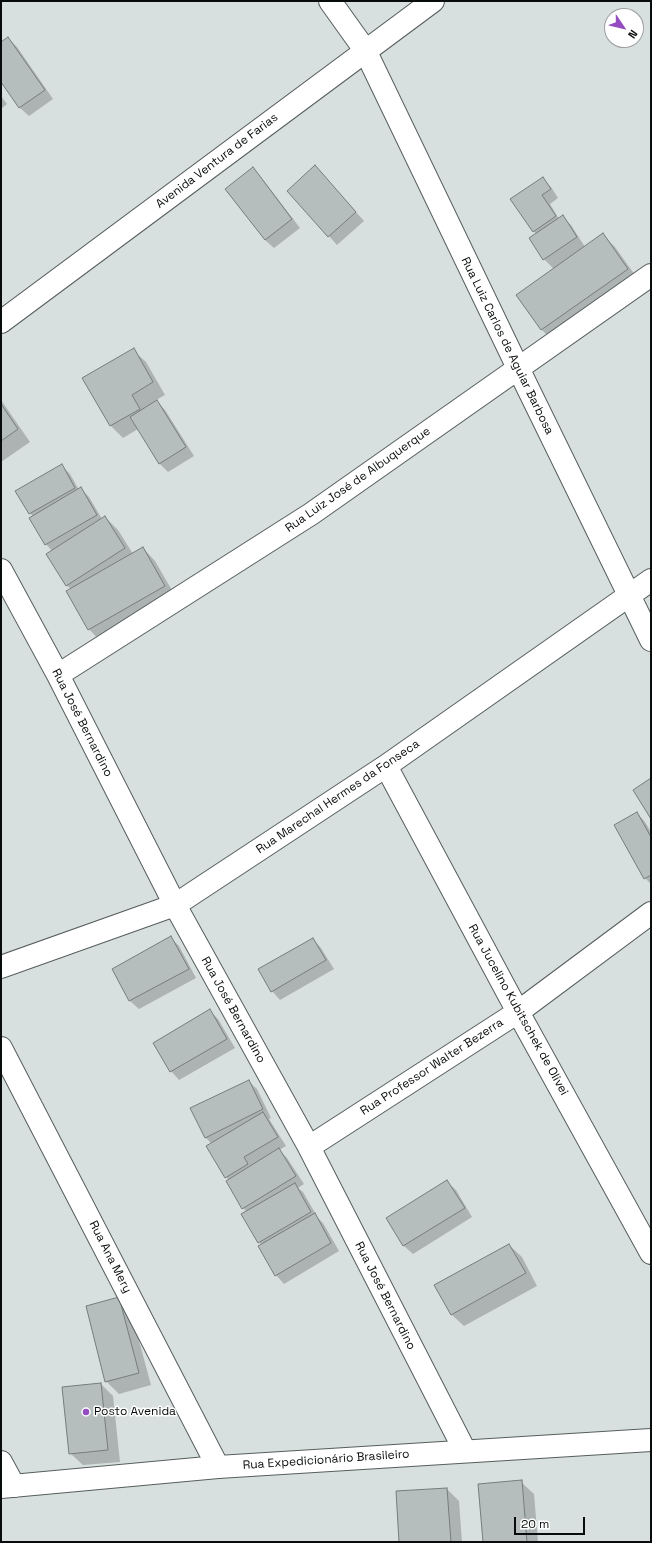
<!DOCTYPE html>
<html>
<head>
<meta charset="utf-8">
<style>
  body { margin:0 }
  #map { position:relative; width:652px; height:1543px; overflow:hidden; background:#d7e0df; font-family:"Space Grotesk",sans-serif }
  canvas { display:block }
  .frame { position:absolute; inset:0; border:2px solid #090c0c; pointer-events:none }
  .north { position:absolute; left:604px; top:8px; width:40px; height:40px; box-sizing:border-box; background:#fff; border:1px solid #9d9e9e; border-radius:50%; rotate:125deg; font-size:11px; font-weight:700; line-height:16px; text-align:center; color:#090c0c }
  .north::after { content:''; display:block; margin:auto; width:14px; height:18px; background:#934dc0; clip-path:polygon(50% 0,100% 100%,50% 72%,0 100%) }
  .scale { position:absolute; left:514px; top:1517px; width:71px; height:18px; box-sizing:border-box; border:2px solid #090c0c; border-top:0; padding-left:5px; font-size:12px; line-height:14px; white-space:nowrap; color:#090c0c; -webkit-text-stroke:3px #fff; paint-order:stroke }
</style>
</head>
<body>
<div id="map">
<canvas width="652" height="1543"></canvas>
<div class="frame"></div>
<div class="north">N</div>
<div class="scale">20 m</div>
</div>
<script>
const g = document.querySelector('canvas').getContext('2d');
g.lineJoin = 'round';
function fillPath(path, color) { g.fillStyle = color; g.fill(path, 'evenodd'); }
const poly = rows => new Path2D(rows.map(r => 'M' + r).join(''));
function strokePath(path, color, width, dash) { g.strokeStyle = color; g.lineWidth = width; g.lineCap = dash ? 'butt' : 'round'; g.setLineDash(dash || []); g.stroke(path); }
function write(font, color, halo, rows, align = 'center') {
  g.font = font + ' "Space Grotesk",sans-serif'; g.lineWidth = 3; g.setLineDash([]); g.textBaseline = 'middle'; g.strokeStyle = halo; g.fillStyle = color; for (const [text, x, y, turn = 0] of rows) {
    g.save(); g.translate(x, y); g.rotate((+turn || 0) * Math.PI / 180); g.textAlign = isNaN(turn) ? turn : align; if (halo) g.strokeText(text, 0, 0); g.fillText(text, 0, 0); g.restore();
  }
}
fillPath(poly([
  [8,38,17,47,53,99,29,116,20,108,1,80,1,44],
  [1,96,7,104,1,109],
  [252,169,261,177,300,228,274,248,265,240,227,189],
  [323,175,364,221,337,245,329,236],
  [543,179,551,187,558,198,550,204,559,219,562,217,571,225,585,247,603,235,615,247,640,282,554,342,542,330,517,295,554,269,544,259,536,234,512,200],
  [133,350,146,362,165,395,156,400,165,410,194,456,168,472,159,463,138,429,123,438,111,426,83,379],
  [1,400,30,442,1,462],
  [62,466,70,474,79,490,81,489,89,497,102,519,105,517,118,530,133,554,143,548,155,561,177,599,101,642,89,629,71,589,66,585,52,551,46,544,33,517,17,491],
  [637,813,645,822,651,832,651,884,645,878],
  [171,938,179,946,196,978,139,1009,130,1001,113,970],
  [313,939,321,948,334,969,280,1000,272,991],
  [210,1011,218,1019,235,1048,179,1080,171,1071],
  [248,1081,257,1089,271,1118,269,1119,286,1146,279,1150,287,1158,304,1184,298,1188,303,1192,318,1218,323,1223,339,1251,284,1284,276,1275,262,1245,259,1242,247,1212,243,1208,229,1180,226,1177,212,1144,206,1138,191,1109],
  [447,1182,456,1190,472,1217,413,1254,404,1246,388,1219],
  [509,1245,522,1257,537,1286,464,1326,451,1314],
  [119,1298,131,1311,151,1385,119,1394,106,1381],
  [101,1384,113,1396,120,1462,83,1465,70,1453],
  [521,1482,534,1494,538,1542,484,1542],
  [447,1489,459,1501,462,1542,400,1542]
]), '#0003');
const building = poly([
  [8,37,45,90,19,108,1,82,1,42,8,37],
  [315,165,356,212,328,237,287,191,315,165],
  [253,167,292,219,265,240,225,189,253,167],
  [543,177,551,189,542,195,556,216,533,232,510,199,543,177],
  [563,215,577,237,543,260,529,238,563,215],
  [603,233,628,269,541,330,516,295,603,233],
  [134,348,153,382,132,395,140,409,110,426,82,378,134,348],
  [157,400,186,447,159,464,130,417,157,400],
  [1,404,18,429,1,441,1,404],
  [62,464,75,488,29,514,15,491,62,464],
  [81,487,97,515,45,545,29,518,81,487],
  [105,516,125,548,66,586,46,554,105,516],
  [143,547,165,586,88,630,66,591,143,547],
  [651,778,651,819,633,790,651,778],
  [637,812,651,837,651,875,644,879,614,825,637,812],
  [171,936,189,969,129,1001,112,969,171,936],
  [313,938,326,960,271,992,258,969,313,938],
  [210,1009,227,1039,170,1072,153,1043,210,1009],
  [249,1080,263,1109,205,1138,190,1108,249,1080],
  [263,1112,278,1137,244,1157,248,1164,225,1178,206,1146,263,1112],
  [279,1148,296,1176,242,1209,226,1181,279,1148],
  [447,1180,465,1208,403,1246,386,1218,447,1180],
  [295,1183,311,1212,258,1243,241,1214,295,1183],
  [315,1213,331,1243,275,1276,258,1246,315,1213],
  [509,1244,526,1273,451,1315,434,1285,509,1244],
  [119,1297,139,1373,105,1382,86,1306,119,1297],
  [101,1383,108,1450,69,1454,62,1387,101,1383],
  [522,1480,527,1542,483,1542,478,1484,522,1480],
  [447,1488,451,1542,399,1542,396,1491,447,1488]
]);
fillPath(building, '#b5bebc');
strokePath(building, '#757d7c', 1);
const minor = poly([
  [330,1,365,50,518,368,651,640],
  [1,570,58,675,175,905,309,1147,465,1451],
  [58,675,311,514,651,275],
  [386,766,518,1012,651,1253],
  [1,967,175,905,386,766,651,580],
  [1,1048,218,1467],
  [309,1147,518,1012,651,913],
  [1,1462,14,1486]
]);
const tertiary = poly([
  [1,322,433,1],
  [1,1487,218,1467,651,1440]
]);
strokePath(minor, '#565e5d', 24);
strokePath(tertiary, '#565e5d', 24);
strokePath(minor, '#fff', 22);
strokePath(tertiary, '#fff', 22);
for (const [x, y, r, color] of [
  [86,1412,4,"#934dc0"]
]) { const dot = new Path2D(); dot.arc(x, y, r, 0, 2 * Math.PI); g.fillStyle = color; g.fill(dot); strokePath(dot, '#fff', 1.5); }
write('12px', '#090c0c', '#fff', [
  ["Avenida Ventura de Farias",217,161,-37],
  ["Rua Luiz Carlos de Aguiar Barbosa",507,346,64],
  ["Rua Luiz José de Albuquerque",358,480,-35],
  ["Rua José Bernardino",82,723,63],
  ["Rua Marechal Hermes da Fonseca",338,797,-34],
  ["Rua José Bernardino",233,1010,61],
  ["Rua Jucelino Kubitschek de Olivei",518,1010,61],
  ["Rua Professor Walter Bezerra",432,1067,-33],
  ["Rua Ana Mery",110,1257,63],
  ["Rua José Bernardino",385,1296,63],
  ["Rua Expedicionário Brasileiro",326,1460,-4]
]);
write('12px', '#090c0c', '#fff', [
  ["Posto Avenida",94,1412]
], 'left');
</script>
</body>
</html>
